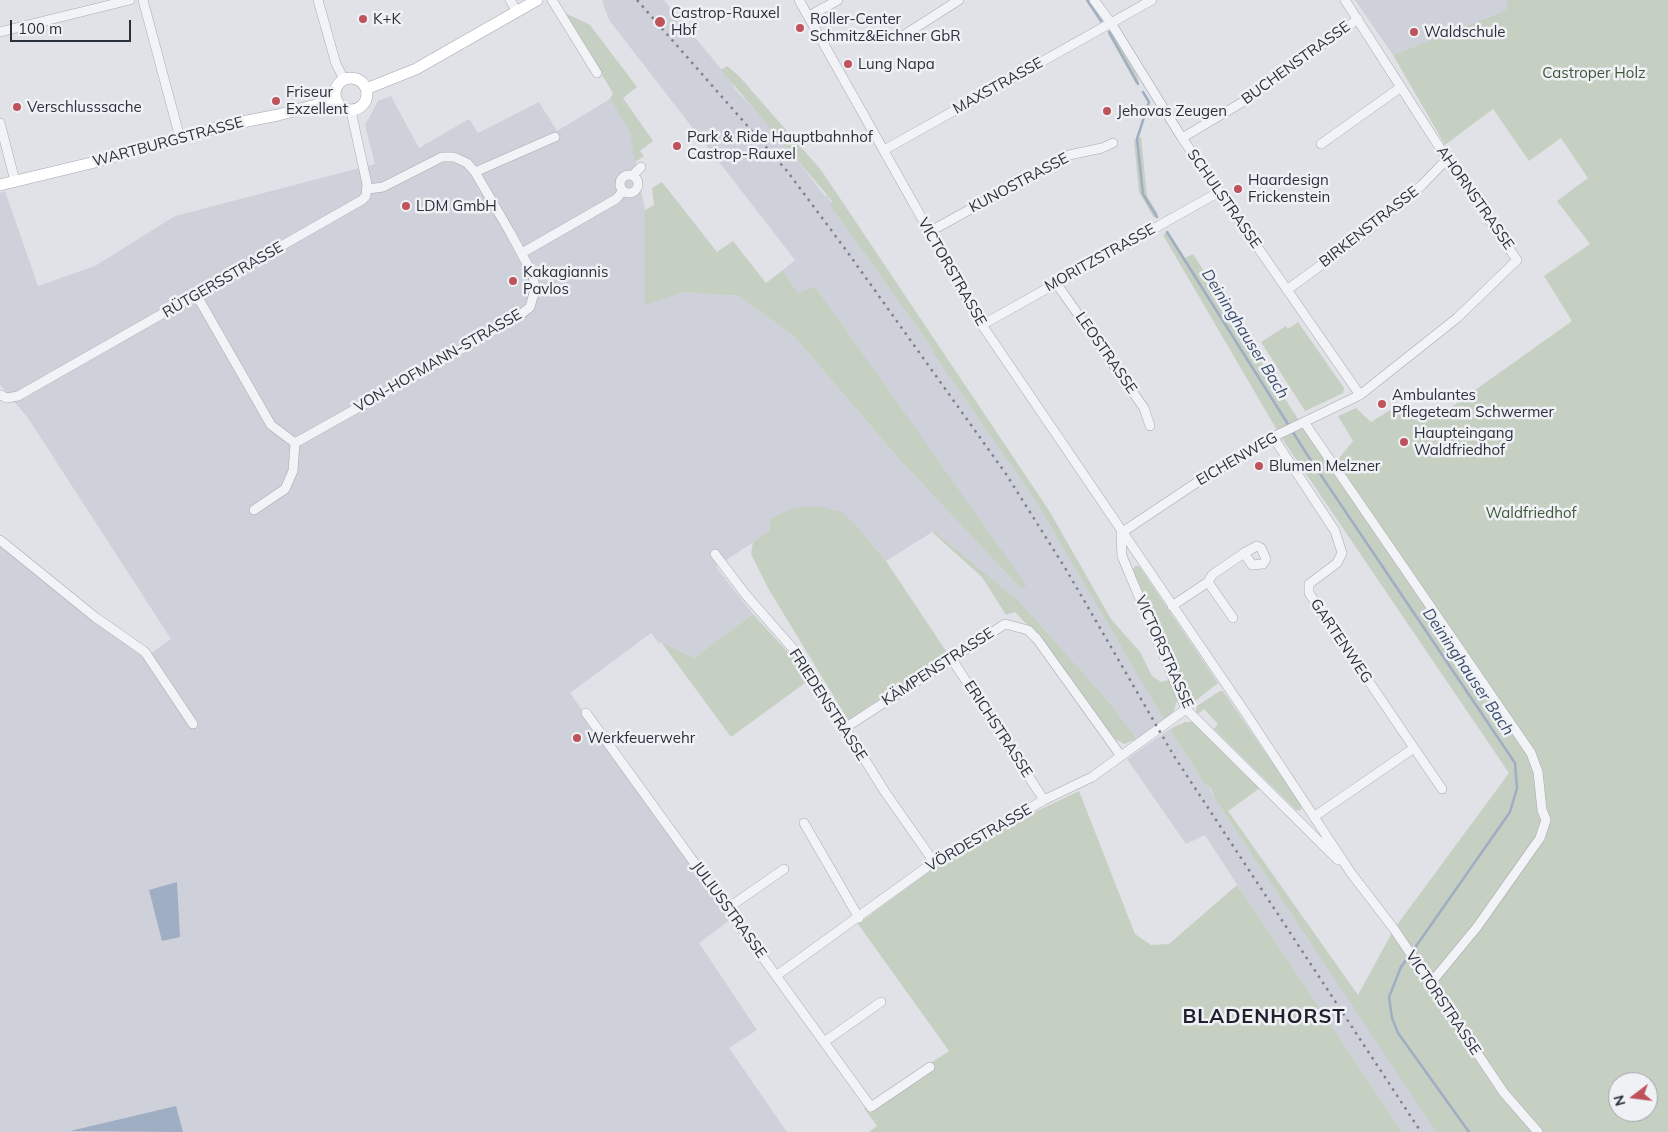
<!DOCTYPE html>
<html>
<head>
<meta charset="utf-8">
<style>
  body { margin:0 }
  #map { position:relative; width:1668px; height:1132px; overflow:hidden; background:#e0e2e7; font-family:Mulish,sans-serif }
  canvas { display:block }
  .north { position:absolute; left:1608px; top:1072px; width:50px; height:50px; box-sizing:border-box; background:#eff1f5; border:1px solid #a1a4ab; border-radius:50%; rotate:255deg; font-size:14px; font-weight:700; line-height:20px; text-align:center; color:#2b303d }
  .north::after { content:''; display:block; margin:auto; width:18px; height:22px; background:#be535c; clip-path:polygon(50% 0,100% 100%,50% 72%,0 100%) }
  .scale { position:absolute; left:10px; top:20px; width:121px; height:22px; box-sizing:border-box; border:2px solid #2b303d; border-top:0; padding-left:6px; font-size:15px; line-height:18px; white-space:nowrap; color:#2b303d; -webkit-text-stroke:4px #eff1f5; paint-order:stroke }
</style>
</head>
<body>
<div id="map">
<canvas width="1668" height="1132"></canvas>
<div class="north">N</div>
<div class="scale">100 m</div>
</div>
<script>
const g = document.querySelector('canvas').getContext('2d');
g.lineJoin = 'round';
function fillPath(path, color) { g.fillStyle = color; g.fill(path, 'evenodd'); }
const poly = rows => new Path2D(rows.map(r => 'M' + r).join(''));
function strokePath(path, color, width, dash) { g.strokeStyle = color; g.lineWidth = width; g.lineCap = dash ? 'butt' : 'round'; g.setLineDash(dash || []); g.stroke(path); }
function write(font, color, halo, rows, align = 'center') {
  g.font = font + ' Mulish,sans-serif'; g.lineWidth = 5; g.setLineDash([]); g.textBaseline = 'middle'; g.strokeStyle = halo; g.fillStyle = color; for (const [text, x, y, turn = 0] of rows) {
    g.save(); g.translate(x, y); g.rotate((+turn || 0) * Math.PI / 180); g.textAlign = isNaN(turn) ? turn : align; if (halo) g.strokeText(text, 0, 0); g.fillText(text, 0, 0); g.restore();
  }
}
fillPath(poly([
  [602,0,664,0,732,82,734,88,776,133,825,196,828,196,837,215,933,350,933,353,1035,500,1164,720,1137,739,1109,702,1020,602,934,531,886,561,856,525,770,531,716,567,753,614,694,658,661,642,659,644,651,633,570,693,730,920,699,943,757,1030,729,1048,787,1132,0,1132,0,546,144,658,171,639,28,418,0,385,0,193,5,191,38,286,95,266,175,216,375,164,365,125,378,101,391,96,419,148,469,119,478,133,539,102,557,131,610,99,630,132,645,210,645,304,685,292,739,296,794,336,899,459,1022,590,1025,585,815,286,798,293,783,270,795,260,609,20],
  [1355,0,1507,0,1508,10,1393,55],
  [1170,729,1205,785,1210,788,1215,799,1436,1132,1402,1132,1278,948,1205,835,1186,844,1127,759]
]), '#ced1d9');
fillPath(poly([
  [1507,0,1668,0,1668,1132,1436,1132,1215,799,1211,788,1205,785,1170,729,1185,722,1193,722,1260,788,1228,811,1358,995,1394,929,1509,773,1281,437,1163,235,1168,231,1185,258,1193,254,1303,427,1336,462,1353,441,1338,416,1356,408,1371,422,1390,410,1436,418,1572,321,1544,276,1590,244,1557,201,1588,178,1561,138,1529,161,1493,109,1445,145,1393,55,1507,10],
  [1618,1082,1648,1082,1648,1112,1618,1112],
  [563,12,590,25,637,87,623,98,653,141,640,151,644,156,635,162,630,132,610,99,613,93],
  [1111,32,1137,75,1139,83,1136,84,1108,34],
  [727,66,739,76,821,170,1050,512,1111,619,1140,652,1152,676,1161,682,1169,680,1177,700,1174,711,1164,720,1035,500,933,353,933,350,837,215,830,205,832,201,721,70],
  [1141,137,1147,196,1158,214,1154,218,1139,192,1134,140],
  [662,182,717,252,733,241,766,283,783,270,798,293,815,286,1026,585,1022,590,899,459,794,336,739,296,685,292,645,305,645,210,654,205,652,188],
  [1298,322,1344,388,1343,393,1305,411,1261,342,1286,326,1288,329],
  [796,507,822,507,841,512,856,525,886,561,948,654,848,720,768,588,751,554,753,542,770,531,770,519],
  [934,531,1020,602,1109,702,1137,739,1124,744,1112,737,1037,635,1015,612,1006,615,982,577,933,533],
  [1135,566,1139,566,1218,683,1194,702,1189,700,1179,677,1133,570],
  [753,614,795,660,809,680,731,737,661,642,694,658],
  [1220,691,1223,691,1302,806,1300,811,1296,810,1214,729,1218,724,1204,709,1198,714,1196,712,1197,706],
  [1079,791,1135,934,1151,945,1169,944,1237,885,1402,1132,869,1132,877,1126,864,1108,949,1051,858,924,927,873,980,838]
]), '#c5d0c2');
fillPath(poly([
  [177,882,180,937,162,941,149,890],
  [176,1106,183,1132,70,1131]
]), '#9faec3');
strokePath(poly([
  [1087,0,1101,21],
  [1109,32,1138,84],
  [1143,92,1149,102,1137,139,1143,194,1157,217],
  [1167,232,1308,456,1515,763,1517,788,1510,812,1412,952],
  [1409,956,1401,967,1389,997,1392,1018,1398,1033,1469,1132]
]), '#9faec3', 2.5);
const minor = poly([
  [143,0,180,138],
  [318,0,336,64,344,79],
  [510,0,517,11],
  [552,0,597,73],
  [799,0,982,325,1245,712,1351,873,1394,929,1504,1093,1538,1132],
  [1094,0,1111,23,1182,138,1360,395],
  [809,16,838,0],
  [0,32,130,0],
  [901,37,959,0],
  [0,123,15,181],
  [1182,138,1246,100,1358,19],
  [1321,144,1401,87],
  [884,150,1152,0],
  [475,172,555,137],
  '620 184a9 9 0 1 1 18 0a9 9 0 1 1-18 0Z',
  [633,175,641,167],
  [929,232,1069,155,1102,148,1113,143],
  [522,253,616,199,623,191],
  [1056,283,1144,408,1150,426],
  [1287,290,1366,232,1422,185,1447,159],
  [197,296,271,425,295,443,418,374,520,315,530,307,535,290,533,275,511,234,475,172,467,163,454,157,442,157,383,187,368,189],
  [982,325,1219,192],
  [0,395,7,398,18,396,362,200,366,196,367,184,351,111],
  [1304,422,1531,753,1538,772,1542,810,1546,820,1540,838,1477,927,1430,984],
  [1273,437,1335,531,1342,553,1337,563,1309,584,1309,593,1414,748,1315,816],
  [254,510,285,489,293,471,295,443],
  [1121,533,1199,481,1273,437,1360,395,1457,318,1517,260,1447,159,1345,0],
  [1121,534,1122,556,1186,709,1338,860],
  [0,540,95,617,145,652,193,724],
  [715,554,746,595,802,659,885,792,934,862],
  [1208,582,1233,618],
  [1172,606,1208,582,1212,575,1244,553,1252,565,1263,564,1266,559,1261,548,1257,546,1244,553],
  [951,658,1044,800],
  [586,713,871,1107,930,1067],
  [845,728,1005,624,1028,630,1037,639,1121,756],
  [1414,748,1442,789],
  [804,823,859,918],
  [728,908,784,869],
  [776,976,934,862,1044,800,1092,777,1186,709],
  [824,1042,881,1002]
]);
const major = poly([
  '335 94a16 16 0 1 1 32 0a16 16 0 1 1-32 0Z',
  [366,89,416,69,537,0],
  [0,185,91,163,227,125,278,115,335,100]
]);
strokePath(minor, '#a6a9b1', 10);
strokePath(major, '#a1a6b1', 12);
strokePath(minor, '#f2f3f6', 9);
strokePath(major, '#fff', 11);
strokePath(poly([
  [637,0,787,171,846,250,1006,474,1067,571,1174,756,1421,1132]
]), '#7b818f', 2.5, [2.5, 5]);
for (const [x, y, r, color] of [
  [363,19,5,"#be535c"],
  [660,22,6,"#be535c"],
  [800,28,5,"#be535c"],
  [1414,32,5,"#be535c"],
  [848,64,5,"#be535c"],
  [276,101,5,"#be535c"],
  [17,107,5,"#be535c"],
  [1107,111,5,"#be535c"],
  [677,146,5,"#be535c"],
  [1238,189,5,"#be535c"],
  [406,206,5,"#be535c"],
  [513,281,5,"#be535c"],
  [1382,404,5,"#be535c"],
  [1404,442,5,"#be535c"],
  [1259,466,5,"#be535c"],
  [577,738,5,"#be535c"]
]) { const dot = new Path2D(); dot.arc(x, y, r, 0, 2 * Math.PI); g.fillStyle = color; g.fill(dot); strokePath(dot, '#eff1f5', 2); }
write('15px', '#2b303d', '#eff1f5', [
  ["Castrop-Rauxel",671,13],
  ["Hbf",671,30],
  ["K+K",373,19],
  ["Roller-Center",810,19],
  ["Schmitz&Eichner GbR",810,36],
  ["Waldschule",1424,32],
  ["Lung Napa",858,64],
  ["Friseur",286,92],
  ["Exzellent",286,109],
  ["Verschlusssache",27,107],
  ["Jehovas Zeugen",1117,111],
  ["Park & Ride Hauptbahnhof",687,137],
  ["Castrop-Rauxel",687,154],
  ["Haardesign",1248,180],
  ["Frickenstein",1248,197],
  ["LDM GmbH",416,206],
  ["Kakagiannis",523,272],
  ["Pavlos",523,289],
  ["Ambulantes",1392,395],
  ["Pflegeteam Schwermer",1392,412],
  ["Haupteingang",1414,433],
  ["Waldfriedhof",1414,450],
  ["Blumen Melzner",1269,466],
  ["Werkfeuerwehr",587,738]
], 'left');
write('15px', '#2b303d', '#eff1f5', [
  ["BUCHENSTRASSE",1296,63,-36],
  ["MAXSTRASSE",998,86,-29],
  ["WARTBURGSTRASSE",168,142,-15],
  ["KUNOSTRASSE",1019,183,-28],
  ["AHORNSTRASSE",1475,198,55],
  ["SCHULSTRASSE",1224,199,55],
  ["BIRKENSTRASSE",1369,227,-38],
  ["MORITZSTRASSE",1100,258,-29],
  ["VICTORSTRASSE",952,272,60],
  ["RÜTGERSSTRASSE",223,280,-30],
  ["LEOSTRASSE",1106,353,55],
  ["VON-HOFMANN-STRASSE",438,361,-30],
  ["EICHENWEG",1237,459,-30],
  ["GARTENWEG",1341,641,56],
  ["VICTORSTRASSE",1164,652,66],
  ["KÄMPENSTRASSE",938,667,-33],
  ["FRIEDENSTRASSE",828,705,57],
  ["ERICHSTRASSE",998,729,57],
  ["VÖRDESTRASSE",979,838,-30],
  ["JULIUSSTRASSE",729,910,54],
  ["VICTORSTRASSE",1443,1003,56]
]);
write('15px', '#3d573a', '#eff1f5', [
  ["Castroper Holz",1594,73],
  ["Waldfriedhof",1531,513]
]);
write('italic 16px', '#3a4c6c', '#eff1f5', [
  ["Deininghauser Bach",1245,334,58],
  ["Deininghauser Bach",1468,672,56]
]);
g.letterSpacing = '1px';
write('bold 20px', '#1d212d', '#eff1f5', [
  ["BLADENHORST",1264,1017]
]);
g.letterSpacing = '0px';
</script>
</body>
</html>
